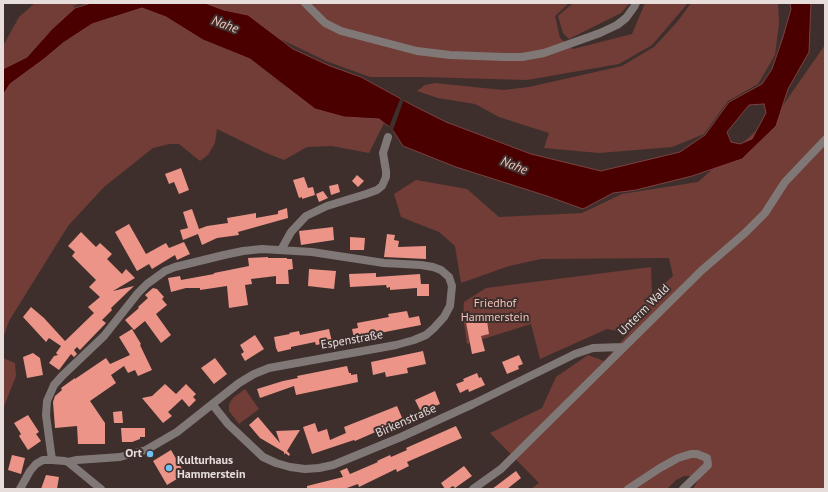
<!DOCTYPE html>
<html>
<head>
<meta charset="utf-8">
<style>
  body { margin:0 }
  #map { position:relative; width:828px; height:492px; overflow:hidden; background:#3e2f2d; font-family:"PT Sans",sans-serif }
  canvas { display:block }
  .frame { position:absolute; inset:0; border:4px solid #e7dddb; pointer-events:none }
</style>
</head>
<body>
<div id="map">
<canvas width="828" height="492"></canvas>
<div class="frame"></div>
</div>
<script>
const g = document.querySelector('canvas').getContext('2d');
g.lineJoin = 'round';
function fillPath(path, color) { g.fillStyle = color; g.fill(path, 'evenodd'); }
const poly = rows => new Path2D(rows.map(r => 'M' + r).join(''));
function strokePath(path, color, width, dash) { g.strokeStyle = color; g.lineWidth = width; g.lineCap = dash ? 'butt' : 'round'; g.setLineDash(dash || []); g.stroke(path); }
function write(font, color, halo, rows, align = 'center') {
  g.font = font + ' "PT Sans",sans-serif'; g.lineWidth = 4; g.setLineDash([]); g.textBaseline = 'middle'; g.strokeStyle = halo; g.fillStyle = color; for (const [text, x, y, turn = 0] of rows) {
    g.save(); g.translate(x, y); g.rotate((+turn || 0) * Math.PI / 180); g.textAlign = isNaN(turn) ? turn : align; if (halo) g.strokeText(text, 0, 0); g.fillText(text, 0, 0); g.restore();
  }
}
fillPath(poly([
  [35,3,82,3,73,6,75,8,52,29,27,57,3,69,3,46,19,17],
  [199,3,569,3,555,16,560,38,573,49,632,34,645,3,688,3,652,45,619,64,527,80,422,77,370,77,326,61,218,9],
  [573,3,630,3,621,13,569,39,563,33,558,16],
  [691,3,778,3,779,24,775,55,758,84,728,101,704,134,672,147,599,153,544,148,549,133,499,117,475,104,438,98,417,91,425,85,435,83,503,90,529,87,622,66,654,47,678,21],
  [142,8,166,17,203,40,250,59,284,86,344,117,379,119,384,123,369,153,332,146,307,147,284,160,264,152,217,129,215,143,208,155,200,161,179,144,169,144,153,148,104,187,68,226,9,321,3,338,3,95,10,84,44,59,63,43,92,24],
  [825,45,825,489,693,489,700,476,684,476,676,480,667,489,531,489,539,483,490,433,542,408,556,377,588,355,604,361,629,333,607,329,540,359,531,324,467,344,463,316,464,302,486,288,651,267,652,294,673,276,669,258,541,259,509,266,461,283,455,246,439,232,401,217,394,194,416,180,467,189,499,217,582,213,622,194,698,182,779,111],
  [3,358,15,363,16,376,3,409],
  [245,389,259,409,239,424,229,411,229,404,233,398]
]), '#723d36');
const water = poly([
  [91,3,205,3,224,10,248,15,293,49,330,66,361,77,414,106,446,122,531,154,601,171,680,152,705,135,729,102,762,84,772,69,783,37,791,9,790,3,811,3,809,52,788,89,776,126,742,159,692,176,636,190,613,193,583,209,547,196,456,167,403,146,392,129,379,119,344,117,315,109,250,59,203,40,166,17,142,8,92,24,63,43,44,59,10,84,3,95,3,69,27,57,52,29,75,8,91,3],
  [764,104,766,113,752,139,740,144,731,142,727,132,749,105,764,104]
]);
fillPath(water, '#4b0000');
strokePath(water, '#7a4242', 1);
fillPath(poly([
  [401,97,404,99,392,133,388,129]
]), '#3e2f2d');
fillPath(poly([
  [181,168,189,190,179,194,174,182,169,184,165,174],
  [357,175,364,181,358,187,352,181],
  [304,177,308,188,313,187,315,195,302,199,302,197,299,198,293,180],
  [338,184,340,192,331,195,329,186],
  [323,191,328,198,319,202,316,194],
  [287,208,288,218,238,232,239,235,217,238,202,245,198,234,183,240,180,230,188,228,183,212,192,209,199,229,207,226,228,223,227,218,256,213,256,218,278,214,278,211],
  [129,224,146,254,166,243,169,248,184,242,190,254,177,260,175,255,152,269,149,264,137,271,115,232],
  [333,227,334,240,301,245,299,231],
  [81,232,96,247,100,243,112,254,107,259,122,274,126,269,135,278,113,291,134,286,111,308,112,310,102,320,106,323,80,350,77,347,74,350,77,354,74,357,71,354,59,370,49,363,54,356,58,355,56,353,61,346,49,338,46,342,23,317,31,307,44,318,65,341,94,313,88,307,100,297,89,287,96,280,72,256,75,252,68,246],
  [387,234,395,235,394,240,399,241,398,247,426,246,426,259,384,257],
  [350,237,365,238,364,250,350,250],
  [268,257,268,258,287,258,287,259,292,259,293,269,288,270,289,284,276,284,276,276,251,279,252,284,245,285,248,305,229,308,227,286,200,290,200,288,186,288,171,292,168,278,180,276,181,280,214,274,214,273,249,266,248,258],
  [309,269,336,271,334,289,308,286],
  [376,273,376,277,420,274,421,284,429,284,429,296,417,296,417,288,390,290,390,287,387,288,386,285,350,287,349,274],
  [153,288,157,289,164,297,162,299,167,305,156,314,171,335,161,343,145,321,134,330,125,320,139,308,138,307,148,298,145,295],
  [407,311,409,318,419,316,421,325,354,338,352,329,358,328,357,323,389,317,388,314],
  [472,315,474,323,487,321,489,334,481,336,485,351,472,354,465,317],
  [132,329,141,344,140,345,152,370,138,376,135,370,128,373,124,366,111,375,116,383,90,401,105,423,105,444,78,444,77,426,55,428,53,402,55,396,62,390,61,388,75,378,75,379,106,358,110,364,130,355,119,337],
  [329,329,332,342,316,345,315,342,291,347,291,349,278,352,276,348,274,337,290,334,289,333,299,331,300,335],
  [255,335,264,349,245,361,241,354,244,352,240,345],
  [423,351,426,364,407,368,408,373,386,377,385,372,373,375,371,362],
  [33,353,40,358,43,375,27,378,23,357],
  [519,355,523,364,518,366,519,369,507,374,502,362],
  [215,358,227,374,214,384,201,368],
  [347,366,349,373,351,373,351,375,357,374,358,382,296,395,294,386,260,398,257,389,283,381,298,378,297,376],
  [477,373,479,378,481,377,485,385,469,392,468,389,460,393,456,384,464,381,463,379],
  [165,384,176,394,186,384,196,394,193,397,196,400,189,407,182,399,168,412,172,416,163,423,142,398,152,396],
  [435,391,440,404,421,412,415,400],
  [397,406,403,420,355,441,354,440,312,454,303,427,315,423,318,432,327,429,330,440,346,433,344,427],
  [122,411,123,423,114,423,113,412],
  [28,415,39,432,36,434,41,441,28,450,19,436,21,434,14,423],
  [258,417,280,443,276,431,300,430,287,451,290,454,289,456,285,453,284,455,284,452,260,438,249,425],
  [456,426,462,438,407,462,409,466,397,472,396,469,359,487,358,484,344,489,307,489,307,486,343,477,340,471,347,468,350,474,378,462,377,461,390,455,391,457,407,450,406,448],
  [121,428,145,428,145,437,140,437,140,439,132,442,122,442],
  [171,450,185,474,167,485,153,461],
  [12,455,25,458,21,474,8,470],
  [464,466,472,476,455,488,453,486,448,489,445,489,441,483],
  [516,471,521,478,507,489,492,489],
  [46,475,59,477,57,489,41,489]
]), '#eb9487');
strokePath(poly([
  [305,3,325,23,341,31,417,51,450,55,504,57,522,57,544,53,600,33,617,25,626,18,634,7,636,3],
  [281,250,291,232,306,216,327,206,366,194,377,190,382,186,386,177,386,171,383,153,388,137],
  [212,404,228,424,263,457,276,463,290,467,305,469,319,468,333,465,401,437,473,404,575,354,593,348,623,347],
  [52,460,46,415,47,401,54,385,62,376,104,336,138,293,147,284,165,271,175,267,224,255,243,251,262,249,312,252,384,263,421,265,433,267,441,270,449,277,452,286,450,306,444,317,434,328,426,335,414,340,396,345,269,368,254,374,239,383,177,432,146,450,120,457,77,460,68,462],
  [20,489,30,471,36,464,43,460,52,460,65,461,68,462,101,489],
  [473,489,501,469,701,271,745,233,765,213,785,182,825,140],
  [628,489,660,468,678,458,691,454,697,454,707,458,708,465,683,489]
]), '#807876', 8);
for (const [x, y, r, color] of [
  [150,454,4,"#72c1f5"],
  [169,468,4,"#72c1f5"]
]) { const dot = new Path2D(); dot.arc(x, y, r, 0, 2 * Math.PI); g.fillStyle = color; g.fill(dot); strokePath(dot, '#3e2f2d', 1.5); }
write('12px', '#f2c3bb', '#3e2f2d', [
  ["Friedhof",495,304],
  ["Hammerstein",495,318]
]);
write('12px', '#e7dddb', '#3e2f2d', [
  ["Unterm Wald",644,310,-45],
  ["Espenstraße",352,340,-10],
  ["Birkenstraße",406,421,-24]
]);
write('bold 12px', '#e7dddb', '#3e2f2d', [
  ["Ort",142,454],
  ["Kulturhaus",177,461,"left"],
  ["Hammerstein",177,475,"left"]
], 'right');
write('italic 13px', '#f5c6be', '#3e2f2d', [
  ["Nahe",225,25,20],
  ["Nahe",514,166,22]
]);
</script>
</body>
</html>
